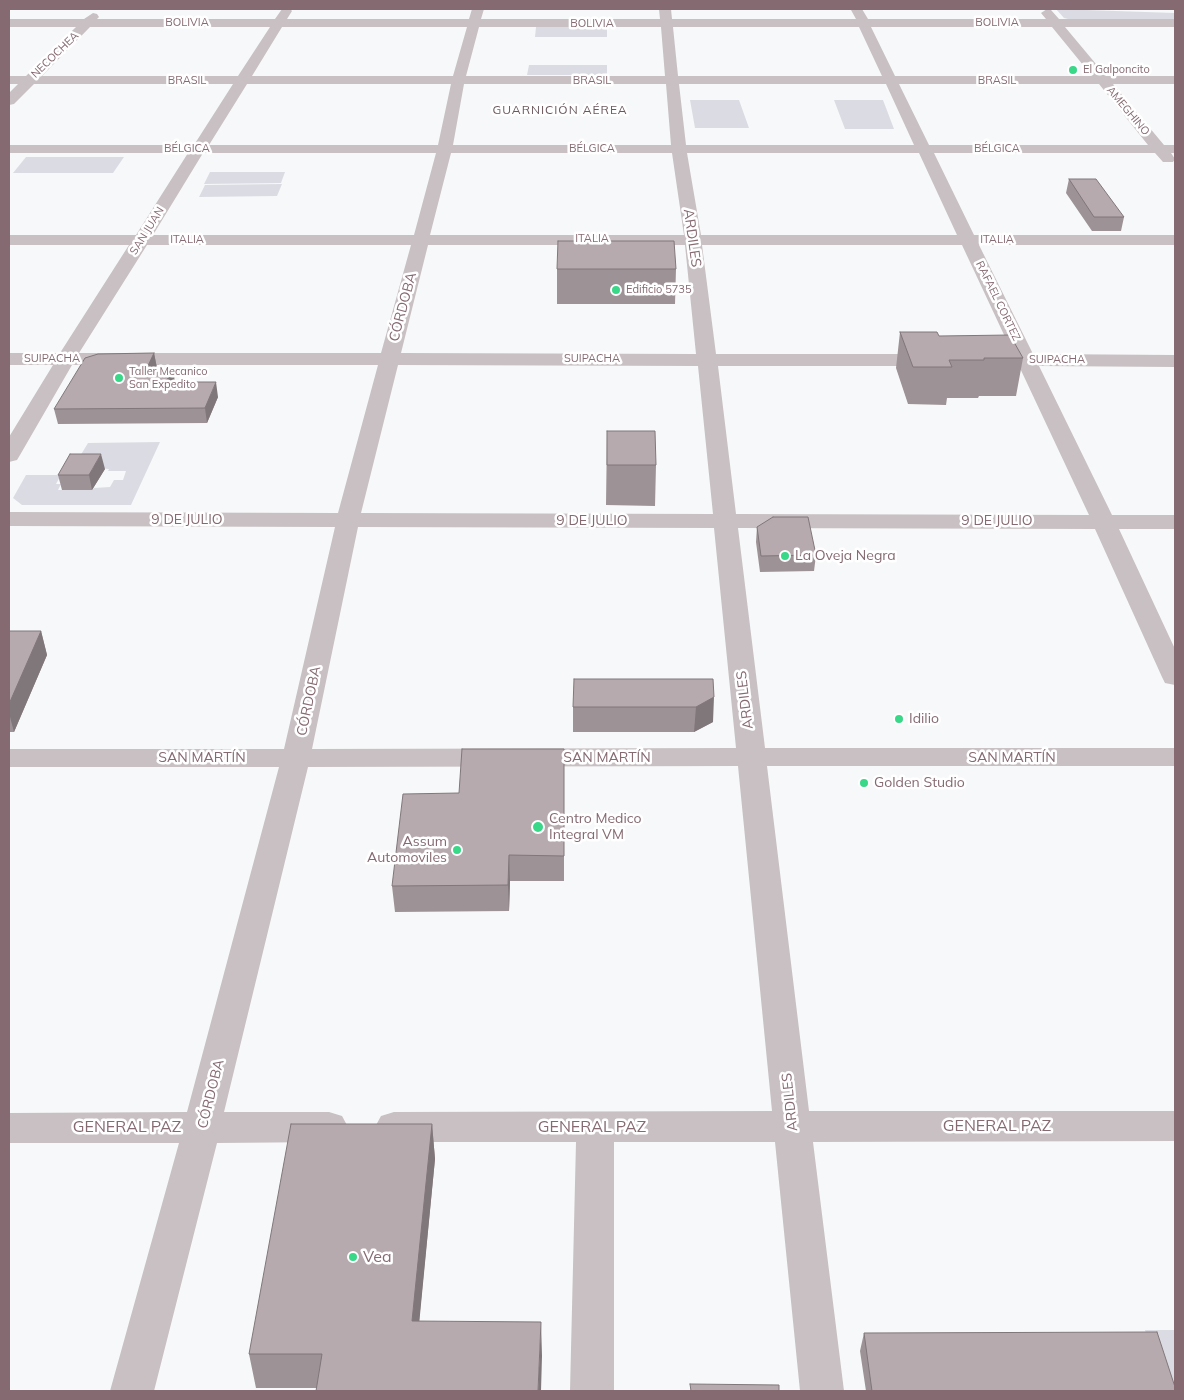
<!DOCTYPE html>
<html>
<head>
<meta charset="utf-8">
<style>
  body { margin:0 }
  #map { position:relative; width:1184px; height:1400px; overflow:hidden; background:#f7f8f9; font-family:Mulish,sans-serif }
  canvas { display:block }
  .frame { position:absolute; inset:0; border:10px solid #866a72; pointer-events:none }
</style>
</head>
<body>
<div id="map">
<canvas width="1184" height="1400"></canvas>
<div class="frame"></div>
</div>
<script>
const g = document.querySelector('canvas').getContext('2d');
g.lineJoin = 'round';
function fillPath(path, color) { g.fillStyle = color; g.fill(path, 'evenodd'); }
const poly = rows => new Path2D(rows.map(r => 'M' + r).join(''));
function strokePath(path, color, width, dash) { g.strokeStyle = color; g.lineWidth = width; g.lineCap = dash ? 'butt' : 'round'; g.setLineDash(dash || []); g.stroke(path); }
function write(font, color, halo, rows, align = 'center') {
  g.font = font + ' Mulish,sans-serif'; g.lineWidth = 5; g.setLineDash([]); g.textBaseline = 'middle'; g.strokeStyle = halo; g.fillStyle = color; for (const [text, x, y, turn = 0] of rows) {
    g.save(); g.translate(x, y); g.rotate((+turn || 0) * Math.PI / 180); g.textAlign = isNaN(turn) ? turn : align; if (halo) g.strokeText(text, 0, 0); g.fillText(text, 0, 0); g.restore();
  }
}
fillPath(poly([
  [1056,9,1175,13,1175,21,1076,21,1064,18],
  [536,27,607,27,607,37,535,37],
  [529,65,607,65,607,75,527,75],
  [690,100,739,100,749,128,695,128],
  [834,100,883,100,894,129,845,129],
  [26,157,124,157,113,173,13,173],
  [210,172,285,172,281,183,204,184],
  [282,184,277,196,199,197,205,185],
  [160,442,131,505,22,505,13,498,26,475,61,475,56,484,61,484,58,490,92,490,94,488,110,487,114,480,123,480,126,471,108,471,109,469,74,466,88,443],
  [1145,1330,1175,1330,1175,1391,1150,1349]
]), '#dbdce3');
fillPath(poly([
  [282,9,290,9,292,11,287,19,469,19,472,9,484,9,481,19,660,19,659,9,671,9,672,19,856,19,851,10,862,9,868,19,1046,19,1041,13,1047,9,1051,10,1059,19,1175,19,1175,27,1065,27,1106,76,1175,76,1175,84,1113,84,1164,145,1175,145,1175,153,1171,153,1175,159,1173,162,1163,162,1155,153,934,153,974,235,1175,235,1175,245,979,245,1033,354,1175,355,1175,367,1039,366,1112,515,1175,515,1175,529,1119,529,1175,649,1175,685,1165,683,1162,677,1095,529,738,528,765,748,1175,748,1175,766,767,766,809,1111,1175,1111,1175,1141,813,1142,844,1391,800,1391,775,1142,614,1142,614,1391,570,1391,576,1142,394,1142,381,1138,375,1127,381,1116,394,1112,772,1111,738,766,308,767,224,1112,329,1112,342,1116,348,1127,342,1138,329,1142,217,1143,154,1391,110,1391,179,1143,9,1143,9,1113,187,1112,279,767,9,767,9,749,284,749,335,527,9,526,9,512,338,513,378,365,72,365,20,455,17,460,9,462,9,437,53,365,9,365,9,353,60,353,129,245,9,245,9,235,136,235,188,153,9,153,9,145,194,145,233,84,34,84,14,104,9,105,9,93,18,84,9,84,9,76,26,76,76,27,9,27,9,19,84,19,93,13,97,14,99,17,97,19,275,19,282,9],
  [90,27,270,27,238,76,42,76,90,27],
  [282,27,467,27,453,76,252,76,282,27],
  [479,27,661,27,665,76,466,76,479,27],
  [673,27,859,27,882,76,678,76,673,27],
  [871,27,1052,27,1092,76,895,76,871,27],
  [247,84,451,84,438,145,209,145,247,84],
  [464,84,666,84,671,145,453,145,464,84],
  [679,84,886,84,914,145,686,145,679,84],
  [899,84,1099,84,1148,145,929,145,899,84],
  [203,153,436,153,414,235,153,235,203,153],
  [451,153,672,153,684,235,430,235,451,153],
  [687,153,919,153,957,235,701,235,687,153],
  [147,245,411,245,381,353,79,353,147,245],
  [428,245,685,245,696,354,401,353,428,245],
  [702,245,962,245,1013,354,984,354,977,356,974,360,977,364,984,366,1019,366,1089,515,736,514,718,366,934,366,941,364,944,360,941,356,934,354,716,354,702,245],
  [398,365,698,366,713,514,361,513,398,365],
  [358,527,714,528,736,748,312,749,358,527]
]), '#c8c0c3');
fillPath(poly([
  [1069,179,1124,217,1121,231,1092,231,1066,193],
  [557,269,676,269,675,304,557,304],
  [900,332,939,336,1023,358,1016,396,979,396,978,398,947,398,946,405,908,404,896,368],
  [154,353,157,368,175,382,218,397,207,423,58,424,54,409],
  [607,431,656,465,655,506,606,505],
  [105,469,92,490,62,490,58,475],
  [757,527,816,555,814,571,760,572,756,542],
  [9,631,41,631,47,655,14,732,9,732],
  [713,679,713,722,694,732,573,732,573,707],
  [564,774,564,881,510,881,509,911,395,912,392,886,459,793],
  [432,1124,435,1159,419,1321,542,1356,317,1388,256,1388,249,1354],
  [864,1333,1175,1391,866,1391,860,1351]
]), '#9d9296');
fillPath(poly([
  [154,353,157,368,147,368],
  [173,368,175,383,166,382],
  [216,382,218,397,207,423,205,408],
  [101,454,105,469,92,490,89,475],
  [41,631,47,655,14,732,9,713,9,704],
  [714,697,713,722,694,732,696,707],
  [509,855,510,881,509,911,508,885],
  [432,1124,435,1159,416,1356,412,1321],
  [541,1322,542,1356,541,1391,538,1391]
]), '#80777a');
const building = poly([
  [1069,179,1096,179,1124,217,1094,217,1069,179],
  [558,241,674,241,676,269,557,269,558,241],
  [900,332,937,332,939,336,1010,335,1023,358,984,358,984,360,949,360,952,367,913,367,900,332],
  [154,353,147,368,173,368,166,382,216,382,205,408,54,409,85,358,98,354,154,353],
  [607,431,655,431,656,465,607,465,607,431],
  [70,454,101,454,89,475,58,475,70,454],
  [773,517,808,517,816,555,761,556,757,527,773,517],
  [9,631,41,631,9,704,9,631],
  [574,679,713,679,714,697,696,707,573,707,574,679],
  [462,749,564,749,564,856,509,855,508,885,392,886,403,794,459,793,462,749],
  [291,1124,432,1124,412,1321,541,1322,538,1391,316,1391,322,1354,249,1354,291,1124],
  [1157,1332,1175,1387,1175,1391,872,1391,864,1333,1157,1332],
  [690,1384,779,1385,779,1391,691,1391,690,1384]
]);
fillPath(building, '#b7aaae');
strokePath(building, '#80777a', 1);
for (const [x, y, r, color] of [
  [1073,70,5,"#39d788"],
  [616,290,5,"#39d788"],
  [119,378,5,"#39d788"],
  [785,556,5,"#39d788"],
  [899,719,5,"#39d788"],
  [864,783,5,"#39d788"],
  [538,827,6,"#39d788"],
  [457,850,5,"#39d788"],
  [353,1257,5,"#39d788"]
]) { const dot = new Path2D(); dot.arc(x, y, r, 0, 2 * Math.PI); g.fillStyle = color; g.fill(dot); strokePath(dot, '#fff', 2); }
write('11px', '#866a72', '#fff', [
  ["BOLIVIA",187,23],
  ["BOLIVIA",997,23],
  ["BOLIVIA",592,24],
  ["NECOCHEA",55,55,-44],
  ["BRASIL",187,81],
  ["BRASIL",592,81],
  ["BRASIL",997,81],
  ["AMEGHINO",1128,111,50],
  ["BÉLGICA",187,149],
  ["BÉLGICA",592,149],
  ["BÉLGICA",997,149],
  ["SAN JUAN",147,231,-58],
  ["ITALIA",592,239],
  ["ITALIA",187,240],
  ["ITALIA",997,240],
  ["RAFAEL CORTEZ",998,301,64],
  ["SUIPACHA",52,359],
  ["SUIPACHA",592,359],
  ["SUIPACHA",1057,360]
]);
write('11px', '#866a72', '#fff', [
  ["El Galponcito",1083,70],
  ["Edificio 5735",626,290],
  ["Taller Mecanico",129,372],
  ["San Expedito",129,385]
], 'left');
g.letterSpacing = '1px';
write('12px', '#6b585d', '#fff', [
  ["GUARNICIÓN AÉREA",560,110]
]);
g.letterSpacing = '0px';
write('14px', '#866a72', '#fff', [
  ["ARDILES",692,238,82],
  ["CÓRDOBA",403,307,-75],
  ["9 DE JULIO",187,520],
  ["9 DE JULIO",592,521],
  ["9 DE JULIO",997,521],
  ["ARDILES",745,700,-97],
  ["CÓRDOBA",309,701,-78],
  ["SAN MARTÍN",202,758],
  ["SAN MARTÍN",607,758],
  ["SAN MARTÍN",1012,758],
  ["CÓRDOBA",211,1094,-76],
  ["ARDILES",790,1102,-96]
]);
write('14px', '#866a72', '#fff', [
  ["La Oveja Negra",795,556],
  ["Idilio",909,719],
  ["Golden Studio",874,783],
  ["Centro Medico",549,819],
  ["Integral VM",549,835],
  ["Assum",447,842,"right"],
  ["Automoviles",447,858,"right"]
], 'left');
write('16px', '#866a72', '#fff', [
  ["GENERAL PAZ",997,1126],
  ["GENERAL PAZ",127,1127],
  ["GENERAL PAZ",592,1127]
]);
write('16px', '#866a72', '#fff', [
  ["Vea",363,1257]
], 'left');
</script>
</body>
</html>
